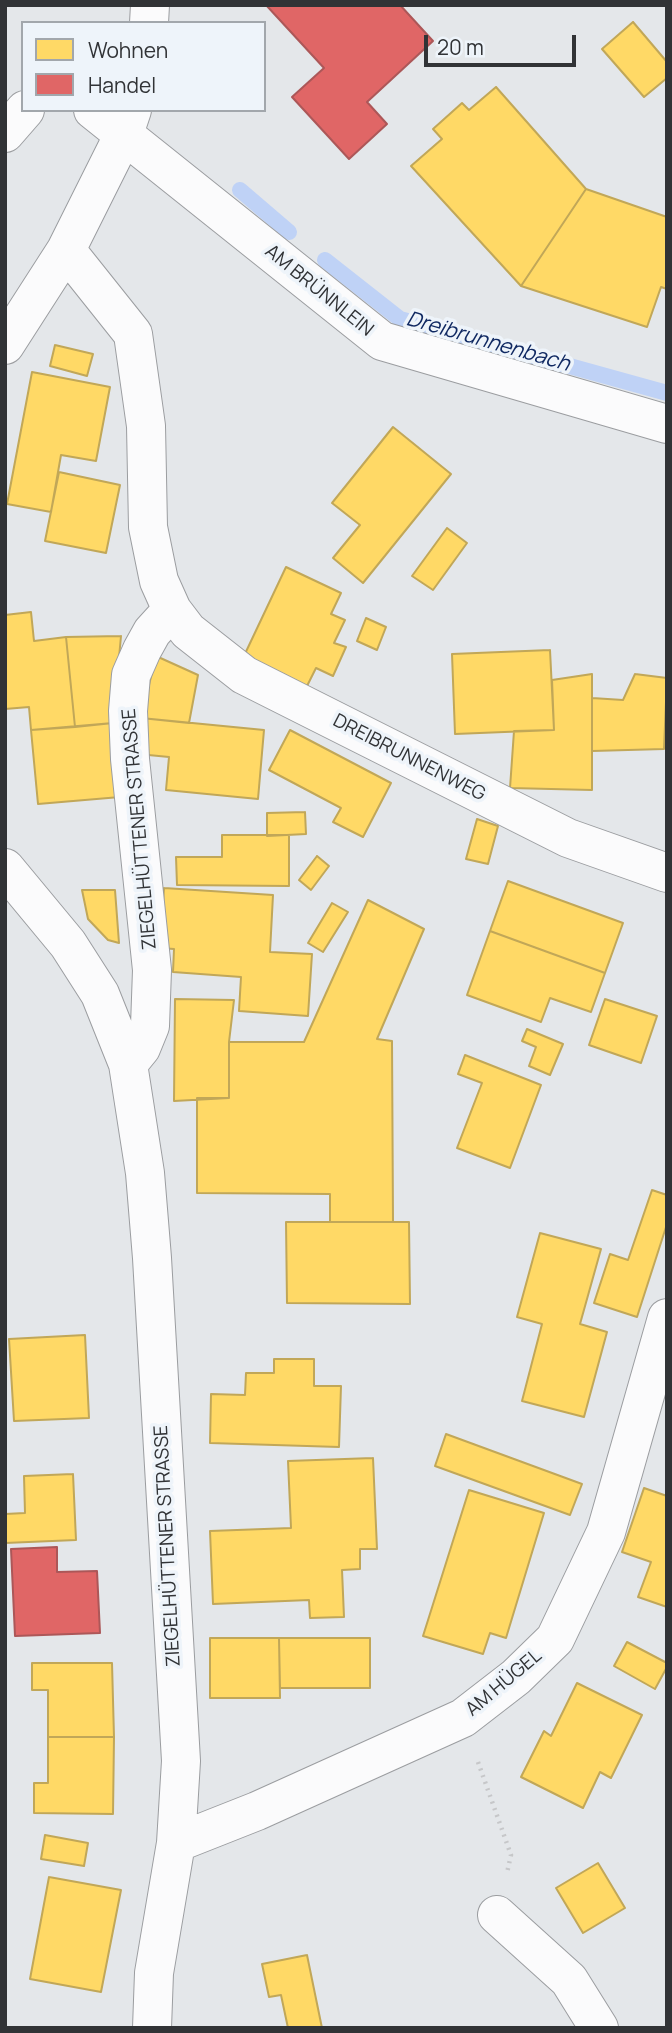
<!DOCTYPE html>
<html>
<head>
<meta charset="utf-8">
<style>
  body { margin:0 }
  #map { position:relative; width:672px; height:2033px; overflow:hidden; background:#e4e7ea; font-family:Manrope,sans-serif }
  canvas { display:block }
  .frame { position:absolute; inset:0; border:7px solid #313336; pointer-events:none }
  .legend { position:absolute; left:21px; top:21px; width:245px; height:91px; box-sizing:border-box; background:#eef4fa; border:2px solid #a2a7ac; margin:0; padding:9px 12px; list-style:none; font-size:21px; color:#313336 }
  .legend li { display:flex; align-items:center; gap:14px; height:35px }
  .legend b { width:35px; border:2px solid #a2a7ac }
  .scale { position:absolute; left:424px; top:35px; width:152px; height:32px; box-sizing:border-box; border:4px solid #313336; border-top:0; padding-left:9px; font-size:21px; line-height:24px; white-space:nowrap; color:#313336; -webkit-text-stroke:5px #eef4fa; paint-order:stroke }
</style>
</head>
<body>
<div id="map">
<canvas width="672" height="2033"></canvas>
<div class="frame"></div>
<ul class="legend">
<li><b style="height:19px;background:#ffd966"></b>Wohnen</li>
<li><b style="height:19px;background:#e06666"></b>Handel</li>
</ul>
<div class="scale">20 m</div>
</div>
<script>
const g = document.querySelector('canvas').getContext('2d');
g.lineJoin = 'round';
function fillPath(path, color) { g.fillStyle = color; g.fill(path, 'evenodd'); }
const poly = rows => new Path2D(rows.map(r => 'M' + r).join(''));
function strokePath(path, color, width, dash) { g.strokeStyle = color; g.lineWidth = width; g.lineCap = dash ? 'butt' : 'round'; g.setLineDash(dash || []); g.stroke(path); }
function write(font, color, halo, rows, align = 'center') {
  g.font = font + ' Manrope,sans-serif'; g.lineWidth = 7; g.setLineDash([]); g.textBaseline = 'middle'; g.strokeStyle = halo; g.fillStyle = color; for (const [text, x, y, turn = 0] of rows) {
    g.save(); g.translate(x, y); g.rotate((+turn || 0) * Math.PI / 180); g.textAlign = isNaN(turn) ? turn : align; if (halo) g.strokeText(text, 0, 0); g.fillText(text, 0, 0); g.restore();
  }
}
const homes = poly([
  [633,22,667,62,667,78,644,97,602,49,633,22],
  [496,87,586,189,521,286,411,166,442,139,433,129,462,103,469,110,496,87],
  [586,189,667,217,667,289,661,287,647,327,521,286,586,189],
  [55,345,93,354,87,376,50,366,55,345],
  [32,372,110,387,96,461,61,455,51,512,7,504,32,372],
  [393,427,451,474,363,583,333,558,360,525,332,503,393,427],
  [59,472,120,485,106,553,45,541,59,472],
  [447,528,467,543,433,590,412,576,447,528],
  [286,567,341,593,331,614,345,620,334,643,346,647,333,676,316,668,306,688,243,658,286,567],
  [31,612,34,641,66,637,75,727,31,730,29,707,5,709,5,615,31,612],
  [366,618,386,627,377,650,357,641,366,618],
  [121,636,113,723,75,727,66,637,121,636],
  [550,650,554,730,455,734,452,654,550,650],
  [156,656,198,675,189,723,141,718,156,656],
  [592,674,592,790,510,788,514,731,554,730,552,680,592,674],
  [635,674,667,678,664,749,592,751,592,698,623,700,635,674],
  [141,718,264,730,258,799,166,790,169,757,138,754,141,718],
  [113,723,120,797,38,804,31,730,113,723],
  [290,730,391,783,363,837,333,822,341,808,269,770,290,730],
  [305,812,306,834,267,836,267,813,305,812],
  [477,819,498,826,488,864,466,859,477,819],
  [222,835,289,835,289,886,177,885,176,857,222,857,222,835],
  [317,856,329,866,311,890,299,880,317,856],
  [508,881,623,923,605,973,490,931,508,881],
  [164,888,273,895,270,952,312,954,308,1016,239,1011,241,977,173,972,174,949,160,948,164,888],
  [82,890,115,890,119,943,108,940,88,919,82,890],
  [368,900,424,929,377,1039,392,1041,393,1222,330,1222,330,1194,197,1193,197,1098,229,1098,229,1042,304,1042,368,900],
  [332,903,348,912,323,952,308,943,332,903],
  [490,931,605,973,591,1012,550,998,541,1022,467,995,490,931],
  [175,999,234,1000,229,1042,229,1098,174,1101,175,999],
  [605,999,657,1016,641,1063,589,1045,605,999],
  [527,1029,563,1044,550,1075,529,1066,536,1047,522,1041,527,1029],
  [465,1055,541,1085,510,1168,457,1148,482,1083,458,1074,465,1055],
  [652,1190,667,1195,667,1224,637,1317,594,1303,610,1254,628,1260,652,1190],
  [286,1222,409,1222,410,1304,287,1303,286,1222],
  [540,1233,601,1249,580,1324,607,1332,584,1417,522,1401,542,1324,517,1317,540,1233],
  [85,1335,89,1418,14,1421,9,1339,85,1335],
  [274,1359,314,1359,314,1386,341,1386,339,1447,210,1443,211,1394,245,1395,246,1373,274,1373,274,1359],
  [446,1434,582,1484,570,1515,435,1466,446,1434],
  [373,1458,377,1549,360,1549,360,1569,342,1570,344,1617,310,1618,309,1600,213,1604,210,1531,291,1528,288,1461,373,1458],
  [73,1474,76,1540,5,1543,5,1514,25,1513,24,1476,73,1474],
  [644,1488,667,1496,667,1607,638,1597,651,1562,622,1552,644,1488],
  [469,1490,544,1513,506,1638,490,1633,483,1654,423,1636,469,1490],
  [210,1638,279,1638,280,1698,210,1698,210,1638],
  [279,1638,370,1638,370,1688,280,1688,279,1638],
  [627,1642,667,1663,667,1667,655,1689,614,1666,627,1642],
  [32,1663,112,1663,114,1737,48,1737,48,1690,32,1690,32,1663],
  [577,1683,642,1715,611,1778,600,1772,583,1808,521,1777,544,1731,551,1736,577,1683],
  [48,1737,114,1737,113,1814,34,1813,34,1783,48,1783,48,1737],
  [45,1835,88,1843,84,1866,41,1859,45,1835],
  [598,1863,625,1908,583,1933,556,1888,598,1863],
  [49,1877,121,1890,101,1992,30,1979,49,1877],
  [307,1955,322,2028,288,2028,281,1995,269,1997,262,1964,307,1955]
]);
fillPath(homes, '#ffd966');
strokePath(homes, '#c1a758', 2);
const shops = poly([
  [266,5,400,5,433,41,367,102,387,124,349,159,292,97,324,68,266,5],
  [57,1547,57,1572,97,1571,100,1633,15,1636,11,1549,57,1547]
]);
fillPath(shops, '#e06666');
strokePath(shops, '#ac5758', 2);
strokePath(poly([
  [240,190,289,232],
  [325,260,400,319,667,393]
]), '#bfd2f6', 16);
const minor = poly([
  [149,23,150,5],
  [93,110,382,341,667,424],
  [5,133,25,110],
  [66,250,133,334,146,426,148,527,159,581,172,610,188,631,244,675,568,838,667,873],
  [5,345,66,250,124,134,132,110],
  [5,868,68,944,100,994,128,1064,145,1173,152,1258,181,1761,176,1843,154,1973,152,2028],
  [128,1064,141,1048,150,1026,152,970,130,759,128,711,131,675,142,650,152,632,172,610],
  [176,1843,257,1811,463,1718,516,1677,555,1639,606,1532,667,1318],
  [497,1915,569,1980,599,2028]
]);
strokePath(minor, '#9b9da0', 40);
strokePath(poly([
  [478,1762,511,1855,507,1873]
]), '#c6c7c9', 4.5, [2, 5]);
strokePath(minor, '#fbfbfc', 38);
write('19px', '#313336', '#eef4fa', [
  ["AM BRÜNNLEIN",319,291,39],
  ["DREIBRUNNENWEG",409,758,27],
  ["ZIEGELHÜTTENER STRASSE",140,829,-95],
  ["ZIEGELHÜTTENER STRASSE",168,1546,-93],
  ["AM HÜGEL",504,1683,-40]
]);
write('italic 21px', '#102962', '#eef4fa', [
  ["Dreibrunnenbach",488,342,16]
]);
</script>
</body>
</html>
